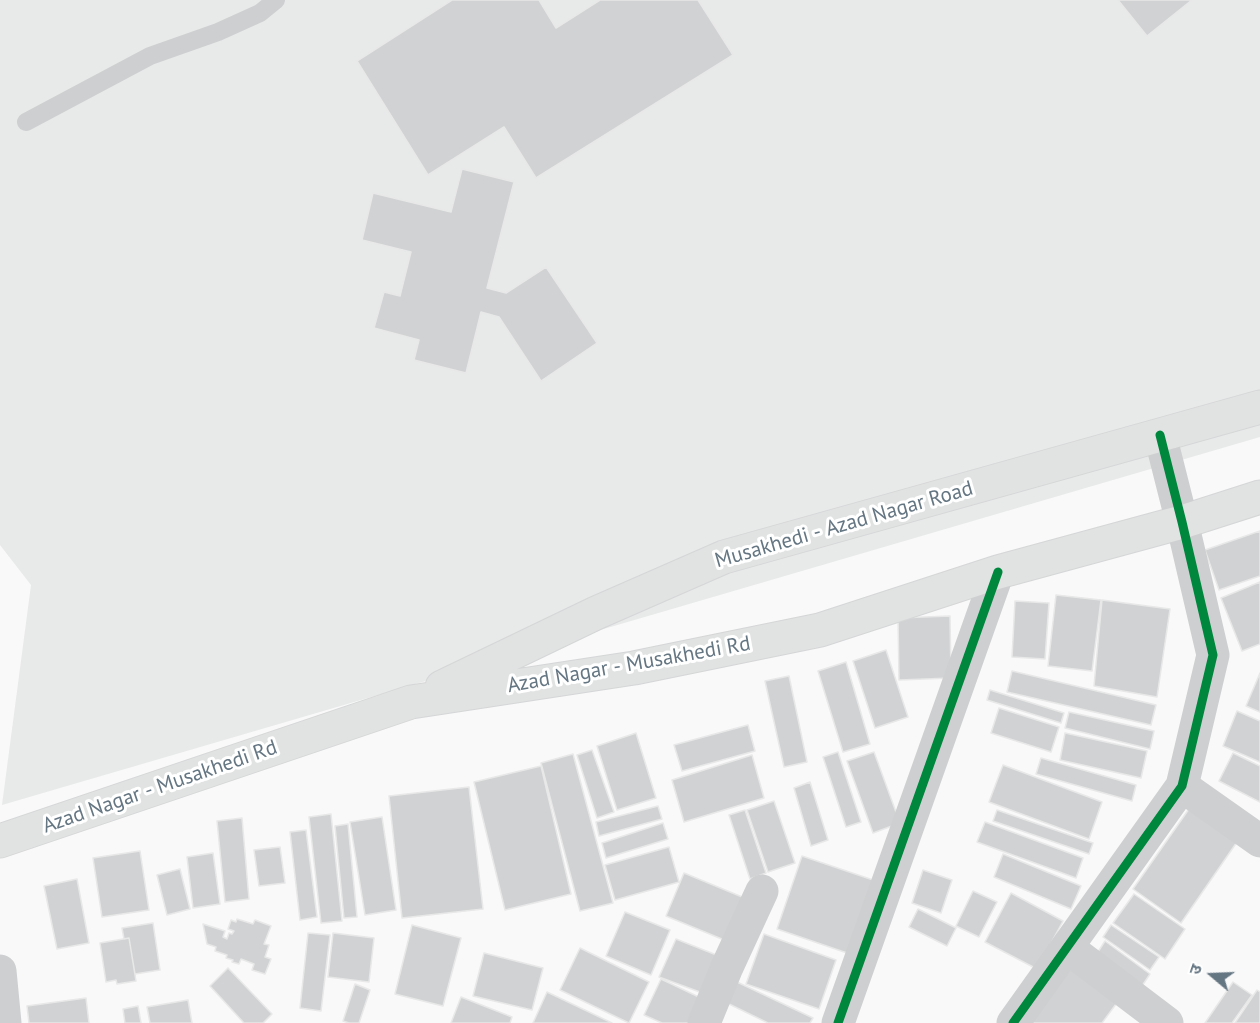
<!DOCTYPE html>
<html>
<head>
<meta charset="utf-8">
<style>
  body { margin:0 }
  #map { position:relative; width:1260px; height:1023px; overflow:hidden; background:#f9f9f9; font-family:"PT Sans","Noto Sans Devanagari",sans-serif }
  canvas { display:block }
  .north { position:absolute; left:1182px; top:945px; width:60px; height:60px; -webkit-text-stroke:4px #fff; paint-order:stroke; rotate:289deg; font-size:16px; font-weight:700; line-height:24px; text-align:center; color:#657683 }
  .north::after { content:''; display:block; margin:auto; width:21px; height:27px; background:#657683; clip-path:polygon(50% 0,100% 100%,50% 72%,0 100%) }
</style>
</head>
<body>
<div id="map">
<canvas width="1260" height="1023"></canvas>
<div class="north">उ</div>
</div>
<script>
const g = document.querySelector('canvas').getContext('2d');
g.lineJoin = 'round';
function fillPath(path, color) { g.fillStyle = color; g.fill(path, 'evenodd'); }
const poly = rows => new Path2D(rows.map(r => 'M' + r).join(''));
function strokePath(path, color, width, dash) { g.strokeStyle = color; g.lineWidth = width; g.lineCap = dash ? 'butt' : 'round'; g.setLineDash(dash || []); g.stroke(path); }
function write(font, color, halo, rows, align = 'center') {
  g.font = font + ' "PT Sans",sans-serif'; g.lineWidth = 6; g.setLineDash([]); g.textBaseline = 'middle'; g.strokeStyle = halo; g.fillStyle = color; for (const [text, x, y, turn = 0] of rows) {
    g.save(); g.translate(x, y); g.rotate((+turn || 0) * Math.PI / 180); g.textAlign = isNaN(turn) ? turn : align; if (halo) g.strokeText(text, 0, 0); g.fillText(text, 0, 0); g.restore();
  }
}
fillPath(poly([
  [0,0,1260,0,1260,437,2,805,31,585,0,545]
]), '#e8e9e9');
const building = poly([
  [452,0,539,0,556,28,600,0,698,0,733,55,536,178,504,127,428,175,357,61,452,0],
  [1118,0,1192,0,1147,36,1118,0],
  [462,169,514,182,487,288,506,293,546,267,597,343,541,381,499,317,481,312,466,373,414,360,419,340,374,328,384,292,400,296,411,252,362,240,373,193,451,212,462,169],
  [1260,531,1260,576,1219,590,1205,550,1260,531],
  [1260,582,1260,644,1242,651,1221,598,1260,582],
  [1056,595,1101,600,1092,671,1048,666,1056,595],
  [1102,600,1170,609,1157,697,1094,686,1102,600],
  [1015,601,1049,603,1045,659,1012,657,1015,601],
  [950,616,951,678,899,680,898,618,950,616],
  [886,650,908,717,875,728,853,661,886,650],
  [846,662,870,744,843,752,818,671,846,662],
  [1012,671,1156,705,1151,725,1007,692,1012,671],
  [1260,673,1260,712,1246,706,1260,673],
  [789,676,807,762,784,767,765,681,789,676],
  [990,690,1064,713,1061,723,987,700,990,690],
  [999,708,1059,727,1051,752,991,733,999,708],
  [1237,711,1260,721,1260,762,1223,746,1237,711],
  [1069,712,1154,731,1150,749,1065,728,1069,712],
  [748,725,755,751,682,771,674,745,748,725],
  [636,733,656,798,617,810,597,746,636,733],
  [1065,733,1147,751,1141,778,1060,760,1065,733],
  [592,750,614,812,597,818,577,755,592,750],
  [838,752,861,822,846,827,823,757,838,752],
  [874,752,900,823,873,833,847,761,874,752],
  [1233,753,1260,766,1260,802,1219,781,1233,753],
  [573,754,613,903,580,911,541,763,573,754],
  [752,755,764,798,684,822,672,780,752,755],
  [1041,758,1136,785,1132,801,1036,774,1041,758],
  [1003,765,1102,802,1089,839,989,802,1003,765],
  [541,766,571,894,505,910,474,782,541,766],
  [810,782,828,840,811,846,794,788,810,782],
  [469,787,483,909,402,918,389,796,469,787],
  [774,801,795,863,768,872,747,810,774,801],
  [658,806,662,819,599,836,596,822,658,806],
  [1189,809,1237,842,1181,923,1133,889,1189,809],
  [745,810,766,873,750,879,729,815,745,810],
  [997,810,1093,843,1089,854,993,821,997,810],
  [331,814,342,921,321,923,309,817,331,814],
  [382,817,396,910,365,915,350,822,382,817],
  [242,818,249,899,225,902,217,821,242,818],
  [985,822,1083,858,1076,878,977,842,985,822],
  [663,823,668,839,606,858,602,843,663,823],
  [348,824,357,917,344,918,335,826,348,824],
  [306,830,317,917,300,920,290,832,306,830],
  [280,847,285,883,259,886,254,850,280,847],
  [669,847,679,882,615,900,605,865,669,847],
  [140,851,149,910,102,917,93,858,140,851],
  [213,853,220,904,193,908,187,857,213,853],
  [1003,854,1081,886,1071,909,994,877,1003,854],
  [802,856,876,881,850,954,777,929,802,856],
  [180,869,190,909,167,915,157,875,180,869],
  [923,870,952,880,941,913,912,903,923,870],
  [684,873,747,899,729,942,666,916,684,873],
  [77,879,89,943,57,949,44,886,77,879],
  [973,891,997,902,979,937,956,926,973,891],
  [1011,893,1063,921,1037,969,985,942,1011,893],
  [1134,894,1185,929,1165,959,1113,923,1134,894],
  [918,909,956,928,947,946,909,927,918,909],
  [625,912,670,930,651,975,606,956,625,912],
  [237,919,253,924,255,920,271,926,264,944,269,945,265,957,271,959,265,974,252,970,254,964,241,959,239,964,232,962,233,960,226,958,227,955,215,951,216,947,207,944,203,924,225,931,223,937,227,939,229,933,232,934,234,931,228,929,231,920,236,922,237,919],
  [153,923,160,970,135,974,129,938,124,939,122,928,153,923],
  [412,925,461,938,443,1006,395,994,412,925],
  [1111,925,1159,957,1150,970,1103,937,1111,925],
  [308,933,330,935,321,1011,300,1008,308,933],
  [333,933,374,938,369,982,328,977,333,933],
  [764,934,836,960,819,1009,746,984,764,934],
  [129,938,136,981,117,984,116,980,106,982,100,943,129,938],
  [676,939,724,958,708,995,659,977,676,939],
  [1105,941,1150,974,1142,986,1096,955,1105,941],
  [580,948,649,982,629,1023,560,990,580,948],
  [484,953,543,968,532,1010,473,996,484,953],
  [1074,964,1119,1000,1102,1023,1030,1023,1074,964],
  [228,968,272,1014,263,1023,244,1023,210,986,228,968],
  [661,979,705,1000,694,1023,662,1023,644,1015,661,979],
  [737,982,813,1018,810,1023,768,1023,727,1003,737,982],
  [1233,982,1252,995,1232,1023,1205,1023,1233,982],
  [355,984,370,990,359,1023,349,1023,343,1021,355,984],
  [1257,990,1260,992,1260,1023,1235,1023,1257,990],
  [547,992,612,1023,533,1023,547,992],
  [461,997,512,1017,510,1023,451,1023,461,997],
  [86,998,89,1023,29,1023,27,1006,86,998],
  [188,1000,192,1023,150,1023,147,1007,188,1000],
  [138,1006,141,1023,125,1023,123,1009,138,1006]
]);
fillPath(building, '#d0d2d3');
strokePath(building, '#e8e8e8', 1.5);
const secondary = poly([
  [442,687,596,613,724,557,1260,407],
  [0,841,411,702,634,668,820,630,998,572,1182,522,1260,497]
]);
strokePath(secondary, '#d5d6d7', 35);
strokePath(poly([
  [26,122,150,56,218,32,260,13,276,0]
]), '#cecfd0', 18);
strokePath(poly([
  [1182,786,1260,841],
  [1068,948,1167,1023],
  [0,971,5,1023],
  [704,1023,727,967,762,891],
  [838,1023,998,572],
  [1013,1023,1182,786,1213,655,1182,522,1160,435]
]), '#cecfd0', 33);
strokePath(secondary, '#e1e2e2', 33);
strokePath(poly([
  [838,1023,998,572],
  [1013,1023,1182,786,1213,655,1182,522,1160,435]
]), '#00873e', 9);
write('21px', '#657683', '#fff', [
  ["Musakhedi - Azad Nagar Road",844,525,-16],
  ["Azad Nagar - Musakhedi Rd",629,665,-10],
  ["Azad Nagar - Musakhedi Rd",160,787,-19]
]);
</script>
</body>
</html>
